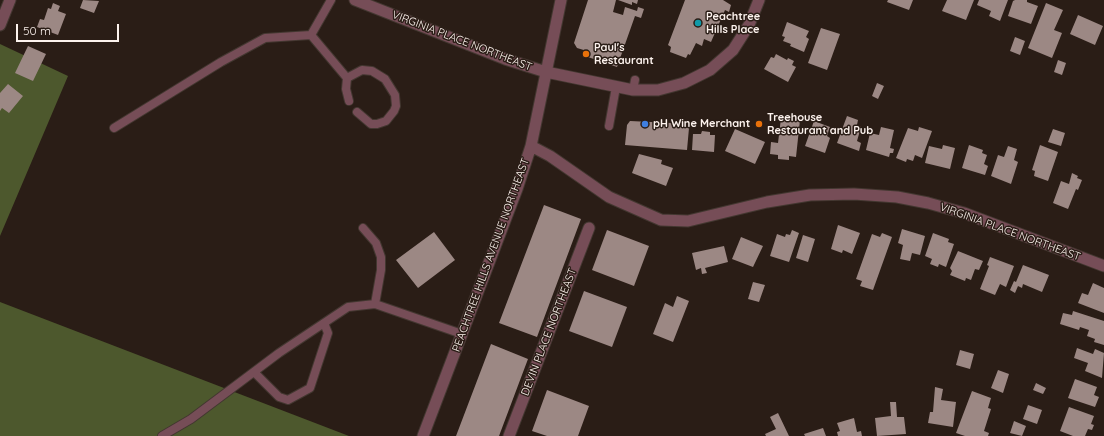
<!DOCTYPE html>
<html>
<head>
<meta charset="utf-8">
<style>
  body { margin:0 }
  #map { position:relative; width:1104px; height:436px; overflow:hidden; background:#2a1d16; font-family:Quicksand,sans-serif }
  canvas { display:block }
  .scale { position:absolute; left:16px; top:24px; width:103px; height:18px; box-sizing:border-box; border:2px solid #fdf3ee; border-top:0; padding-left:5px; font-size:12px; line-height:14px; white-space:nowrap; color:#fdf3ee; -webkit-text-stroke:3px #2a1d16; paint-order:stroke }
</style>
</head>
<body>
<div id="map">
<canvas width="1104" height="436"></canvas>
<div class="scale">50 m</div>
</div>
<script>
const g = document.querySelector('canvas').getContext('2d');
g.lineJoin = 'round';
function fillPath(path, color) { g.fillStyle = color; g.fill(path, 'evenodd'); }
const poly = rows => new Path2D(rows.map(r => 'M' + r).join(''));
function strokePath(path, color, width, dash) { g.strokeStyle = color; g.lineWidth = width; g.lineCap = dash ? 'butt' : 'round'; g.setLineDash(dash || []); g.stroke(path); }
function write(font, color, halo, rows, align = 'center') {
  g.font = font + ' Quicksand,sans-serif'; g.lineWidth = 3; g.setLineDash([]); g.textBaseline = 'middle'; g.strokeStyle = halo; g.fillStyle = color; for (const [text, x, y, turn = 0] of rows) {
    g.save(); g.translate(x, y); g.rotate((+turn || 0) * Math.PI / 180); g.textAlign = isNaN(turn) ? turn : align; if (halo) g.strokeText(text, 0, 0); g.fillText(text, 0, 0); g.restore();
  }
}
fillPath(poly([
  [0,44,68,76,0,236],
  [0,302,349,436,0,436]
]), '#4d582d');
fillPath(poly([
  [83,0,99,1,94,13,80,8],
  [588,0,616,0,613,12,623,15,625,7,637,11,638,7,644,9,641,18,635,16,617,67,585,56,587,51,577,48,574,43],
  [618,0,638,0,637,4,632,2,632,5],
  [685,0,723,0,731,5,729,12,725,10,711,42,704,39,702,46,696,43,690,55,688,54,686,58,670,52,671,47,668,45],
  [888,0,913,0,909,10,887,2],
  [947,0,974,0,966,20,942,11],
  [979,0,1008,0,1000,21,989,16,991,11,977,5],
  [1015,0,1027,0,1027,2,1038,6,1031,24,1008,16,1013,1],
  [53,3,60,6,58,11,66,14,58,35,37,27,40,19,44,20,48,8,51,9],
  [1046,3,1063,10,1054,30,1062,33,1052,58,1028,48],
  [1078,15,1103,26,1095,45,1070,34],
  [787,22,809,31,806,37,809,39,804,52,790,46,791,44,783,41,785,37,782,36],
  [821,28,840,34,827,70,808,63],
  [1015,37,1025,41,1020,55,1010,51],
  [28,46,46,54,33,81,15,73],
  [776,54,787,60,788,58,794,61,792,65,796,67,788,82,764,69,771,57,774,58],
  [1058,60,1066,63,1062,75,1054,72],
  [877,83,884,86,878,99,872,96],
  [8,84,23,96,9,113,2,108,0,111,0,93],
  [847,116,858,120,857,125,861,127,857,141,861,143,859,151,837,143],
  [781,118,800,120,796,157,789,156,789,160,778,159,778,155,770,154,771,142,778,143],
  [630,121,672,123,672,126,689,128,687,150,625,145,627,125],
  [814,121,830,127,827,136,830,138,825,153,805,146],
  [881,127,894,130,890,148,894,149,893,153,890,153,889,157,866,150,870,133,879,135],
  [919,127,932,131,922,158,915,155,913,161,907,159,906,162,896,158,908,128,918,131],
  [735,129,765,142,755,164,725,151],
  [1053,129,1065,133,1061,146,1048,142],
  [702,131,710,132,710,135,715,135,714,152,692,150,693,134,701,134],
  [943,145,955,148,950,169,925,163,929,146,942,149],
  [969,145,983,150,982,153,987,155,984,164,988,166,985,175,962,168],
  [1040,145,1058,152,1048,181,1034,176,1035,171,1032,170],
  [1008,146,1017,149,1014,160,1018,162,1011,184,991,176,998,155,1004,157],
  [639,154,662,160,661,164,673,168,666,186,632,173],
  [1072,173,1078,176,1077,178,1082,180,1078,190,1076,189,1068,209,1053,203,1061,181,1069,184],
  [544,205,581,219,537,337,499,323],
  [838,225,860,233,852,254,843,250,842,253,831,249],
  [902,229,925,236,920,255,912,253,910,261,900,259,903,245,898,243],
  [607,230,649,246,634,286,592,270],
  [792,230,799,233,789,262,770,256,777,234,785,237,786,234,790,235],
  [434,232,455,260,418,288,396,260],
  [882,233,892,237,873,290,860,286,862,281,856,279,872,234,880,237],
  [933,233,949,239,948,242,954,244,946,267,939,264,938,267,930,264,932,259,925,256],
  [803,235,815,239,808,262,796,258],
  [741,237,763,246,753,267,732,259],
  [724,246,728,262,705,268,707,273,702,274,701,268,696,270,692,253],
  [958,251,983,261,979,270,975,269,971,280,966,278,965,281,950,275,952,271,950,268],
  [990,257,1014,266,1006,287,1000,284,995,295,980,289,989,266,987,265],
  [1023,265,1049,275,1042,292,1023,284,1022,288,1018,286,1015,293,1010,290,1014,281,1016,282],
  [753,282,765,285,759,302,748,299],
  [1093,283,1104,288,1104,313,1078,303,1082,293,1088,295],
  [584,291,627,307,612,347,569,331],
  [677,296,689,301,673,342,653,334,665,303,673,307],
  [1073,311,1104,321,1104,345,1094,342,1095,339,1087,336,1089,330,1080,327,1079,330,1060,324,1063,313,1072,315],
  [491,344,528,359,499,436,456,436],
  [1077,348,1093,354,1095,349,1104,353,1102,378,1085,371,1088,363,1074,358],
  [960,350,974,354,970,369,956,365],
  [998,370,1009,374,1003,393,991,388],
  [1075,379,1097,387,1094,395,1099,397,1095,407,1068,398],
  [1036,383,1046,388,1043,394,1033,390],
  [935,387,943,389,941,400,956,402,953,427,928,423,930,412,933,412],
  [547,390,589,406,578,436,547,436,532,431],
  [972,391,991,398,988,408,991,409,984,431,989,433,988,436,965,436,956,433],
  [890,402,896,402,897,417,904,417,906,434,877,436,875,418,891,416],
  [1028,405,1042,410,1037,424,1023,419],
  [1069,407,1094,416,1091,424,1094,425,1092,430,1088,429,1085,436,1073,436,1060,431],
  [778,413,789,436,766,436,765,434,776,429,770,417],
  [854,418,857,432,861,431,862,436,838,436,837,432,840,431,837,423],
  [1014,421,1026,426,1022,436,1010,433],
  [823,428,826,436,805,436,804,434]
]), '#9c8884');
const service = poly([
  [311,35,347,78,346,89,349,101],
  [347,78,362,70,372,71,385,79,395,95,396,106,394,111,386,121,377,124,371,124,357,112],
  [633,90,635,80],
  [609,126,616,87],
  [114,128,221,62,265,38,311,35,331,0],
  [363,228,376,243,381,257,381,270,375,304],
  [255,373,279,397,288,400,310,388,328,333,324,323],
  [162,436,191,419,279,353,348,307,375,304,462,334]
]);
const minor = poly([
  [355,0,505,59,546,72,633,90,658,90,684,83,710,70,733,50,749,25,759,0],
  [0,25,10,0],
  [531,146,550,156,609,197,661,220,688,221,767,202,810,195,854,194,897,197,928,203,964,213,1104,266],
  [423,436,517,189,531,146,561,0],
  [509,436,589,228]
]);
strokePath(service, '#433730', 10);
strokePath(minor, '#433730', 13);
strokePath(service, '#764d57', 8);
strokePath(minor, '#764d57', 11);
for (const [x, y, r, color] of [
  [698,23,4,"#0f9aa8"],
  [586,54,4,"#e8710a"],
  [645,124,4,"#3f7fe0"],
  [759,124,4,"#e8710a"]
]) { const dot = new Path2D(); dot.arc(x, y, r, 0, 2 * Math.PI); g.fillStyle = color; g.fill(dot); strokePath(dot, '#2a1d16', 1.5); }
write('bold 11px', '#fdf3ee', '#2a1d16', [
  ["Peachtree",706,17],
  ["Hills Place",706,30],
  ["Paul's",594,48],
  ["Restaurant",594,61],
  ["Treehouse",767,118],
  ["Restaurant and Pub",767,131],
  ["pH Wine Merchant",653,124]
], 'left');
write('11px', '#fdf3ee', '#2a1d16', [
  ["VIRGINIA PLACE NORTHEAST",462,41,21],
  ["VIRGINIA PLACE NORTHEAST",1010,232,20],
  ["PEACHTREE HILLS AVENUE NORTHEAST",491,255,-70],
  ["DEVIN PLACE NORTHEAST",549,332,-69]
]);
</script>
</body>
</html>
